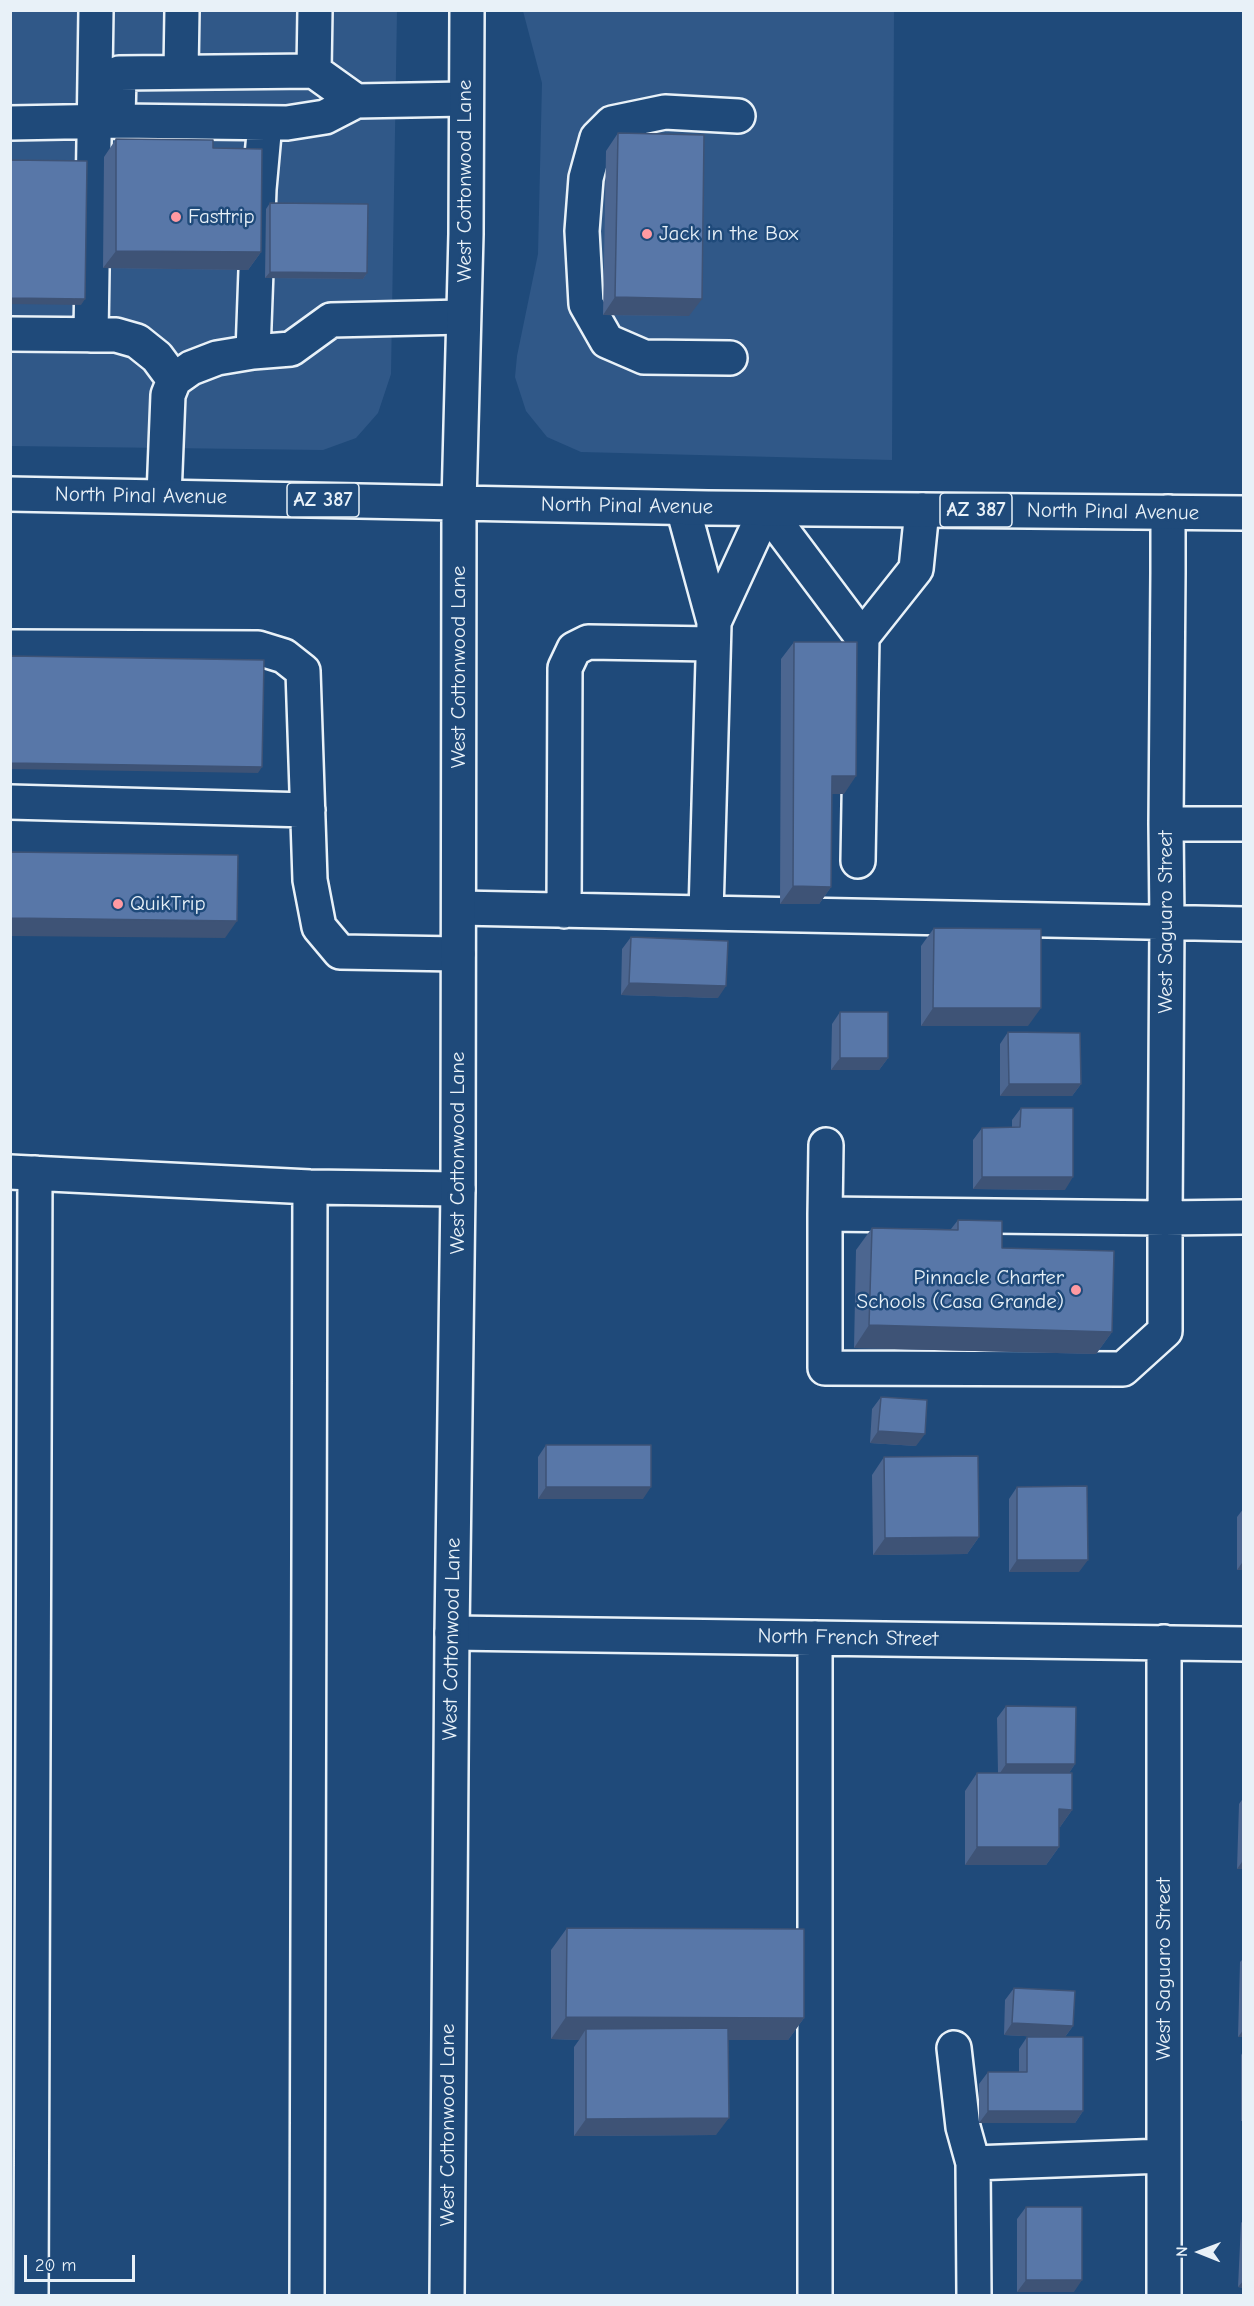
<!DOCTYPE html>
<html>
<head>
<meta charset="utf-8">
<style>
  body { margin:0 }
  #map { position:relative; width:1254px; height:2306px; overflow:hidden; background:#1f4a7a; font-family:"Comic Neue",sans-serif }
  canvas { display:block }
  .frame { position:absolute; inset:0; border:12px solid #e8f1f8; pointer-events:none }
  .north { position:absolute; left:1170px; top:2222px; width:60px; height:60px; -webkit-text-stroke:4px #1f4a7a; paint-order:stroke; rotate:271deg; font-size:16px; font-weight:700; line-height:24px; text-align:center; color:#e8f1f8 }
  .north::after { content:''; display:block; margin:auto; width:21px; height:27px; background:#e8f1f8; clip-path:polygon(50% 0,100% 100%,50% 72%,0 100%) }
  .scale { position:absolute; left:24px; top:2255px; width:111px; height:27px; box-sizing:border-box; border:3px solid #e8f1f8; border-top:0; padding-left:8px; font-size:18px; line-height:21px; white-space:nowrap; color:#e8f1f8; -webkit-text-stroke:4px #1f4a7a; paint-order:stroke }
</style>
</head>
<body>
<div id="map">
<canvas width="1254" height="2306"></canvas>
<div class="frame"></div>
<div class="north">N</div>
<div class="scale">20 m</div>
</div>
<script>
const g = document.querySelector('canvas').getContext('2d');
g.lineJoin = 'round';
function fillPath(path, color) { g.fillStyle = color; g.fill(path, 'evenodd'); }
const poly = rows => new Path2D(rows.map(r => 'M' + r).join(''));
function strokePath(path, color, width, dash) { g.strokeStyle = color; g.lineWidth = width; g.lineCap = dash ? 'butt' : 'round'; g.setLineDash(dash || []); g.stroke(path); }
function write(font, color, halo, rows, align = 'center') {
  g.font = font + ' "Comic Neue",sans-serif'; g.lineWidth = 5; g.setLineDash([]); g.textBaseline = 'middle'; g.strokeStyle = halo; g.fillStyle = color; for (const [text, x, y, turn = 0] of rows) {
    g.save(); g.translate(x, y); g.rotate((+turn || 0) * Math.PI / 180); g.textAlign = isNaN(turn) ? turn : align; if (halo) g.strokeText(text, 0, 0); g.fillText(text, 0, 0); g.restore();
  }
}
fillPath(poly([
  [11,11,397,11,391,374,378,413,356,438,323,450,11,446],
  [523,11,894,11,892,460,581,452,547,437,526,411,515,377,517,356,538,254,542,83]
]), '#305888');
const minor = poly([
  [314,71,315,10],
  [181,72,182,10],
  [118,121,119,73,314,71,356,101],
  [10,123,118,121,287,123,325,117,356,101,465,99],
  [10,334,116,335,137,341,157,357,174,380],
  [91,335,96,10],
  [253,352,259,189,265,123],
  [730,358,644,357,607,341,586,304,582,231,586,178,597,138,612,123,665,112,738,116],
  [164,496,168,395,174,380,191,368,217,358,253,352,291,349,331,320,463,317],
  [683,508,714,622,766,509,862,637],
  [1168,512,1168,573,1166,824,1167,923,1165,1218,1165,1331,1123,1369,825,1368,825,1214,1165,1218,1244,1217],
  [10,647,258,648,284,656,303,671,310,880,319,927,340,952,458,954],
  [10,802,308,810],
  [1166,824,1244,824],
  [858,861,862,637,916,569,922,510],
  [459,908,1244,924],
  [564,911,565,668,574,649,588,642,713,644],
  [706,913,714,624],
  [10,1172,310,1187,458,1189],
  [825,1214,826,1145],
  [452,1633,1244,1644],
  [815,1638,815,2296],
  [1164,1642,1164,2296],
  [954,2048,963,2127,973,2163,974,2296],
  [973,2163,1164,2156],
  [31,2296,35,1173],
  [307,2296,310,1187]
]);
const major = poly([
  [10,494,708,508,1244,513],
  [447,2296,452,1633,458,1189,459,503,466,234,467,10]
]);
strokePath(minor, '#e8f1f8', 38);
strokePath(major, '#e8f1f8', 38);
strokePath(minor, '#1f4a7a', 33);
strokePath(major, '#1f4a7a', 33);
fillPath(poly([
  [618,133,689,316,603,315,606,151],
  [116,139,213,148,261,252,248,270,103,268,104,157],
  [270,203,367,273,363,279,265,278,266,209],
  [794,642,844,794,832,794,831,887,819,904,780,904,781,659],
  [934,928,1028,1026,921,1026,921,946],
  [631,937,718,998,621,995,622,949],
  [840,1012,888,1058,879,1070,831,1070,832,1024],
  [1008,1032,1081,1084,1072,1096,1000,1096,1000,1044],
  [1021,1108,1065,1190,973,1189,973,1140,982,1128,1012,1127,1012,1120],
  [958,1220,1002,1248,1112,1332,1096,1354,854,1348,856,1250,872,1228,951,1229],
  [881,1397,916,1446,870,1443,872,1409],
  [546,1445,643,1499,538,1499,538,1457],
  [884,1457,979,1537,967,1554,873,1555,872,1475],
  [1017,1487,1079,1572,1009,1572,1009,1499],
  [1244,1508,1244,1570,1237,1570,1237,1517],
  [1006,1706,1075,1764,1069,1773,1072,1810,1060,1827,1059,1827,1059,1847,1046,1865,965,1865,965,1791,977,1773,998,1773,997,1718],
  [1244,1797,1244,1869,1237,1869,1239,1804],
  [567,1928,804,2018,788,2040,728,2040,716,2135,574,2136,574,2047,579,2040,551,2039,551,1950],
  [1244,1958,1244,2037,1238,2037,1240,1962],
  [1014,1988,1073,2026,1065,2037,1083,2111,1075,2123,979,2123,979,2084,988,2072,1019,2072,1019,2049,1027,2037,1042,2037,1004,2035,1005,2000],
  [1244,2050,1244,2121,1241,2121,1241,2055],
  [1026,2207,1074,2292,1017,2292,1017,2219],
  [1244,2219,1244,2288,1238,2287,1241,2223]
]), '#4c6690');
fillPath(poly([
  [116,251,261,252,248,270,103,268],
  [270,272,367,273,363,279,265,278],
  [615,297,702,299,689,316,603,315],
  [10,298,85,299,81,305,10,304],
  [10,763,262,767,258,773,10,769],
  [832,776,856,776,844,794,820,794],
  [793,886,831,887,819,904,780,904],
  [10,918,237,921,225,938,10,936],
  [629,983,726,986,718,998,621,995],
  [933,1008,1041,1008,1028,1026,921,1026],
  [840,1058,888,1058,879,1070,831,1070],
  [1009,1084,1081,1084,1072,1096,1000,1096],
  [982,1177,1073,1177,1065,1190,973,1189],
  [869,1325,1112,1332,1096,1354,854,1348],
  [878,1431,925,1434,916,1446,870,1443],
  [546,1487,651,1487,643,1499,538,1499],
  [979,1537,967,1554,873,1555,885,1538],
  [1017,1560,1088,1560,1079,1572,1009,1572],
  [1244,1560,1244,1570,1237,1570],
  [1006,1764,1075,1764,1067,1776,998,1776],
  [1059,1809,1072,1810,1060,1827,1046,1827],
  [977,1847,1059,1847,1046,1865,965,1865],
  [1244,1859,1244,1869,1237,1869],
  [566,2017,804,2018,788,2040,586,2040,586,2029,579,2040,551,2039],
  [1012,2023,1073,2026,1064,2038,1004,2035],
  [1244,2029,1244,2037,1238,2037],
  [988,2111,1083,2111,1075,2123,979,2123],
  [729,2118,716,2135,574,2136,586,2119],
  [1026,2280,1082,2280,1074,2292,1017,2292],
  [1244,2280,1244,2288,1238,2287]
]), '#3e5376');
const building = poly([
  [618,133,704,135,702,299,615,297,618,133],
  [116,139,213,140,213,148,262,149,261,252,116,251,116,139],
  [10,160,87,161,85,299,10,298,10,160],
  [270,203,368,204,367,273,270,272,270,203],
  [794,642,857,642,856,776,832,776,831,887,793,886,794,642],
  [10,656,264,660,262,767,10,763,10,656],
  [10,852,238,855,237,921,10,918,10,852],
  [934,928,1041,929,1041,1008,933,1008,934,928],
  [631,937,728,941,726,986,629,983,631,937],
  [840,1012,888,1012,888,1058,840,1058,840,1012],
  [1008,1032,1080,1033,1081,1084,1009,1084,1008,1032],
  [1021,1108,1073,1108,1073,1177,982,1177,982,1128,1020,1127,1021,1108],
  [958,1220,1002,1221,1002,1248,1114,1251,1112,1332,869,1325,872,1228,958,1230,958,1220],
  [881,1397,927,1400,925,1434,878,1431,881,1397],
  [546,1445,651,1445,651,1487,546,1487,546,1445],
  [978,1456,979,1537,885,1538,884,1457,978,1456],
  [1087,1486,1088,1560,1017,1560,1017,1487,1087,1486],
  [1006,1706,1076,1707,1075,1764,1006,1764,1006,1706],
  [977,1773,1072,1773,1072,1810,1059,1809,1059,1847,977,1847,977,1773],
  [567,1928,804,1929,804,2018,566,2017,567,1928],
  [1014,1988,1075,1991,1073,2026,1012,2023,1014,1988],
  [728,2028,729,2118,586,2119,586,2029,728,2028],
  [1027,2037,1083,2037,1083,2111,988,2111,988,2072,1027,2072,1027,2037],
  [1026,2207,1082,2207,1082,2280,1026,2280,1026,2207]
]);
fillPath(building, '#5877a8');
strokePath(building, '#3e5376', 1.5);
for (const [x, y, r, color] of [
  [176,217,6,"#ff9aa2"],
  [647,234,6,"#ff9aa2"],
  [118,904,6,"#ff9aa2"],
  [1076,1290,6,"#ff9aa2"]
]) { const dot = new Path2D(); dot.arc(x, y, r, 0, 2 * Math.PI); g.fillStyle = color; g.fill(dot); strokePath(dot, '#1f4a7a', 2); }
for (const [x, y, w] of [
  [323,500,72],
  [976,510,72]
]) { const box = new Path2D(); box.roundRect(x - w / 2, y - 17, w, 34, 4.5); g.fillStyle = '#1f4a7a'; g.fill(box); strokePath(box, '#e8f1f8', 1.5); }
write('bold 20px', '#e8f1f8', null, [
  ["AZ 387",323,500],
  ["AZ 387",976,510]
]);
write('21px', '#e8f1f8', '#1f4a7a', [
  ["West Cottonwood Lane",465,181,-90],
  ["North Pinal Avenue",141,496,1],
  ["North Pinal Avenue",627,506,1],
  ["North Pinal Avenue",1113,512,1],
  ["West Cottonwood Lane",459,667,-90],
  ["West Saguaro Street",1166,922,-90],
  ["West Cottonwood Lane",458,1153,-90],
  ["North French Street",848,1638,1],
  ["West Cottonwood Lane",452,1639,-89],
  ["West Saguaro Street",1164,1969,-90],
  ["West Cottonwood Lane",448,2125,-90]
]);
write('21px', '#e8f1f8', '#1f4a7a', [
  ["Fasttrip",188,217],
  ["Jack in the Box",659,234],
  ["QuikTrip",130,904],
  ["Pinnacle Charter",1064,1278,"right"],
  ["Schools (Casa Grande)",1064,1302,"right"]
], 'left');
</script>
</body>
</html>
